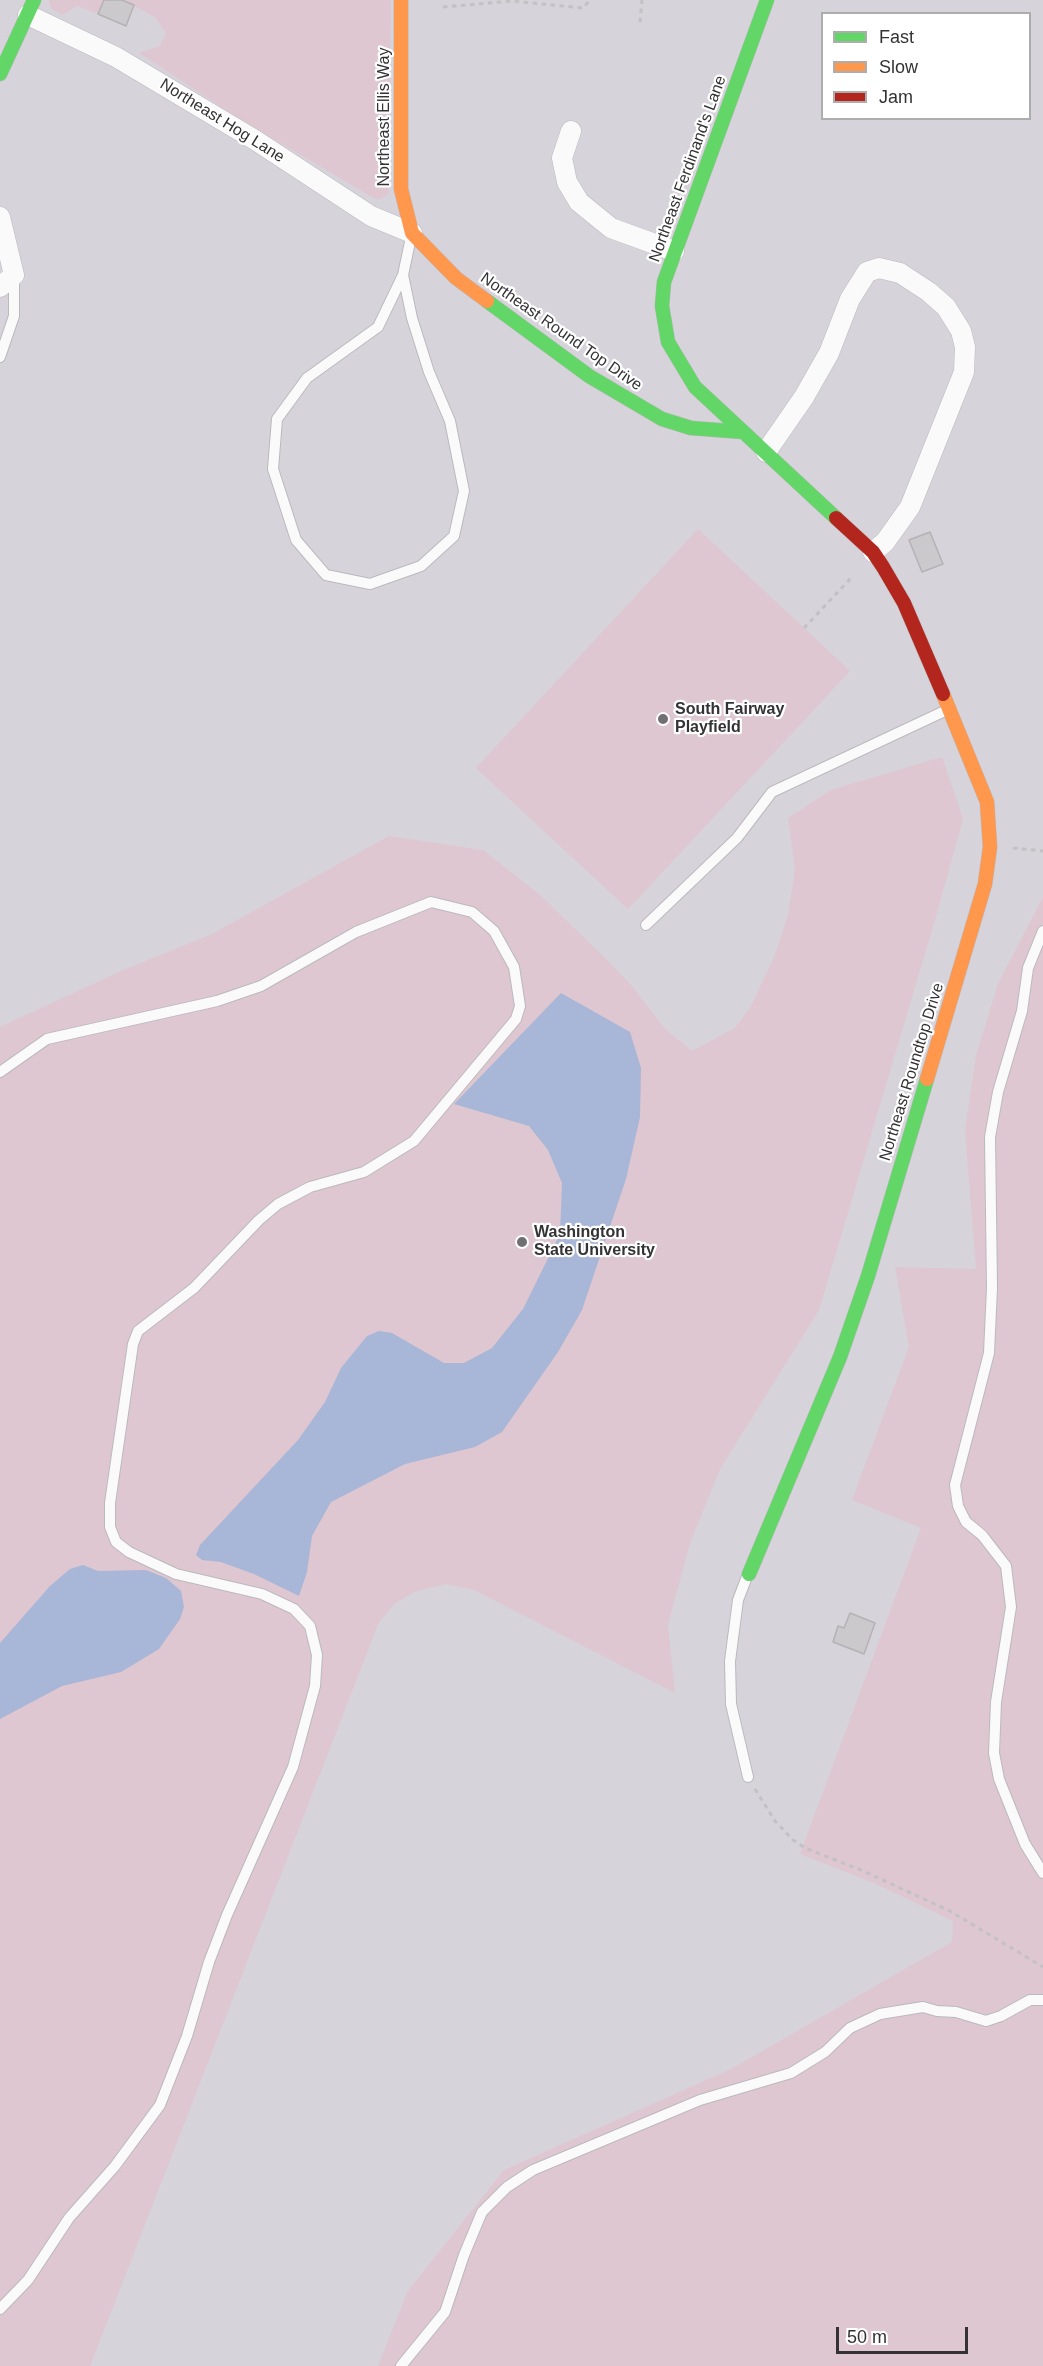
<!DOCTYPE html>
<html>
<head>
<meta charset="utf-8">
<style>
  body { margin:0 }
  #map { position:relative; width:1043px; height:2366px; overflow:hidden; background:#e3e1e5; font-family:Arial,sans-serif }
  canvas { display:block }
  .legend { position:absolute; left:821px; top:12px; width:210px; height:108px; box-sizing:border-box; background:#fff; border:2px solid #adadae; margin:0; padding:8px 10px; list-style:none; font-size:18px; color:#333234 }
  .legend li { display:flex; align-items:center; gap:12px; height:30px }
  .legend b { width:30px; border:2px solid #adadae }
  .scale { position:absolute; left:836px; top:2327px; width:132px; height:27px; box-sizing:border-box; border:3px solid #333234; border-top:0; padding-left:8px; font-size:18px; line-height:21px; white-space:nowrap; color:#333234; -webkit-text-stroke:4px #fff; paint-order:stroke }
</style>
</head>
<body>
<div id="map">
<canvas width="1043" height="2366"></canvas>
<ul class="legend">
<li><b style="height:8px;background:#63d668"></b>Fast</li>
<li><b style="height:8px;background:#ff974d"></b>Slow</li>
<li><b style="height:8px;background:#b3261e"></b>Jam</li>
</ul>
<div class="scale">50 m</div>
</div>
<script>
const g = document.querySelector('canvas').getContext('2d');
g.lineJoin = 'round';
function fillPath(path, color) { g.fillStyle = color; g.fill(path, 'evenodd'); }
const poly = rows => new Path2D(rows.map(r => 'M' + r).join(''));
function strokePath(path, color, width, dash) { g.strokeStyle = color; g.lineWidth = width; g.lineCap = dash ? 'butt' : 'round'; g.setLineDash(dash || []); g.stroke(path); }
function write(font, color, halo, rows, align = 'center') {
  g.font = font + ' Arial,sans-serif'; g.lineWidth = 4.5; g.setLineDash([]); g.textBaseline = 'middle'; g.strokeStyle = halo; g.fillStyle = color; for (const [text, x, y, turn = 0] of rows) {
    g.save(); g.translate(x, y); g.rotate((+turn || 0) * Math.PI / 180); g.textAlign = isNaN(turn) ? turn : align; if (halo) g.strokeText(text, 0, 0); g.fillText(text, 0, 0); g.restore();
  }
}
fillPath(poly([
  [0,0,1043,0,1043,2366,0,2366],
  [822,14,1030,14,1030,118,822,118]
]), '#d7d3db');
fillPath(poly([
  [49,0,104,0,98,14,77,6,62,15,51,8],
  [122,0,391,0,389,194,378,200,372,197,240,119,139,53,160,46,166,33,155,17],
  [698,529,850,671,628,909,476,768],
  [942,757,963,819,935,920,819,1310,720,1469,690,1543,668,1625,675,1693,474,1590,446,1584,417,1591,395,1603,379,1622,90,2366,0,2366,0,1027,121,971,212,934,389,836,483,850,540,895,604,957,631,985,665,1029,692,1051,735,1028,751,1006,775,955,788,915,795,870,788,818,831,790],
  [1043,897,1043,2366,378,2366,408,2291,504,2170,731,2069,952,1942,953,1921,876,1884,800,1854,921,1528,852,1500,909,1347,895,1267,976,1269,965,1131,976,1055,998,984]
]), '#dec7d1');
fillPath(poly([
  [561,993,630,1032,641,1068,640,1117,626,1179,582,1310,558,1352,502,1432,475,1447,405,1464,331,1502,312,1536,307,1572,299,1596,254,1574,221,1562,202,1560,196,1555,200,1545,298,1440,325,1402,341,1368,367,1336,379,1331,392,1333,444,1363,464,1363,492,1348,523,1309,560,1234,562,1183,548,1150,529,1126,454,1104],
  [83,1565,98,1571,146,1570,166,1578,181,1591,184,1607,180,1619,159,1649,121,1672,62,1686,0,1719,0,1643,50,1586,70,1569]
]), '#a8b6d7');
const building = poly([
  [104,0,122,0,134,5,126,26,98,14,104,0],
  [930,532,943,564,922,572,909,540,930,532],
  [850,1613,875,1623,864,1654,833,1642,838,1626,844,1628,850,1613]
]);
fillPath(building, '#cbc9cb');
strokePath(building, '#b4b2b5', 1.5);
const lane = poly([
  [403,275,412,318,429,372,450,421,464,491,454,536,421,566,370,584,326,575,296,540,273,469,277,419,307,378,378,327,403,275,411,237],
  [0,357,14,316,14,276],
  [646,925,737,838,772,792,949,709],
  [1043,931,1028,968,1022,1011,998,1092,990,1137,992,1288,989,1353,955,1485,958,1506,966,1522,982,1535,1006,1566,1011,1607,996,1702,994,1753,999,1779,1025,1844,1043,1873],
  [0,1072,47,1039,217,1001,261,986,356,932,431,902,472,912,494,931,514,967,520,1006,516,1019,414,1141,364,1172,310,1187,278,1204,259,1220,194,1288,138,1331,133,1344,110,1503,110,1527,116,1542,129,1552,176,1574,262,1594,294,1609,310,1626,317,1655,315,1686,293,1767,227,1915,209,1962,187,2036,160,2105,115,2166,69,2218,28,2280,0,2309],
  [748,1777,731,1704,730,1661,738,1600,748,1574],
  [401,2366,445,2312,464,2255,482,2212,507,2187,533,2170,700,2100,791,2073,825,2052,850,2028,880,2014,923,2007,937,2011,956,2012,986,2021,1001,2016,1030,2000,1043,2000]
]);
const street = poly([
  [28,15,116,57,255,140,371,216,412,233],
  [571,131,562,158,567,182,579,202,611,228,674,251],
  [0,217,14,275,0,287],
  [766,452,804,397,829,353,850,299,867,272,879,268,900,273,929,292,946,307,961,331,965,347,964,372,910,507,885,542,873,552]
]);
const fast = poly([
  [767,0,664,282,662,306,668,342,695,387,836,518],
  [0,74,34,0],
  [487,301,589,376,662,419,691,428,743,432],
  [749,1574,840,1357,868,1276,927,1079]
]);
const slow = poly([
  [401,0,401,189,412,233,456,278,487,301],
  [927,1079,985,884,990,847,987,802,943,694]
]);
const jam = poly([
  [836,518,873,552,883,567,904,603,943,694]
]);
strokePath(lane, '#bbb9bc', 12);
strokePath(street, '#bbb9bc', 21);
strokePath(fast, '#bbb9bc', 15);
strokePath(slow, '#bbb9bc', 15);
strokePath(jam, '#bbb9bc', 15);
strokePath(poly([
  [443,7,512,1,583,8,590,0],
  [640,22,642,0],
  [804,628,853,576],
  [1013,848,1043,851],
  [755,1789,775,1821,793,1840,805,1848,861,1870,950,1911,1043,1967]
]), '#c2c1c3', 3, [4.5, 4.5]);
strokePath(lane, '#fbfafb', 10);
strokePath(street, '#fbfafb', 20);
strokePath(fast, '#63d668', 14);
strokePath(slow, '#ff974d', 14);
strokePath(jam, '#b3261e', 14);
for (const [x, y, r, color] of [
  [663,719,6,"#716f72"],
  [522,1242,6,"#716f72"]
]) { const dot = new Path2D(); dot.arc(x, y, r, 0, 2 * Math.PI); g.fillStyle = color; g.fill(dot); strokePath(dot, '#fff', 2); }
write('16px', '#333234', '#fff', [
  ["Northeast Ellis Way",385,117,-90],
  ["Northeast Hog Lane",222,121,32],
  ["Northeast Ferdinand's Lane",688,169,-70],
  ["Northeast Round Top Drive",561,332,35],
  ["Northeast Roundtop Drive",912,1072,-73]
]);
write('bold 16px', '#333234', '#fff', [
  ["South Fairway",675,710],
  ["Playfield",675,728],
  ["Washington",534,1233],
  ["State University",534,1251]
], 'left');
</script>
</body>
</html>
